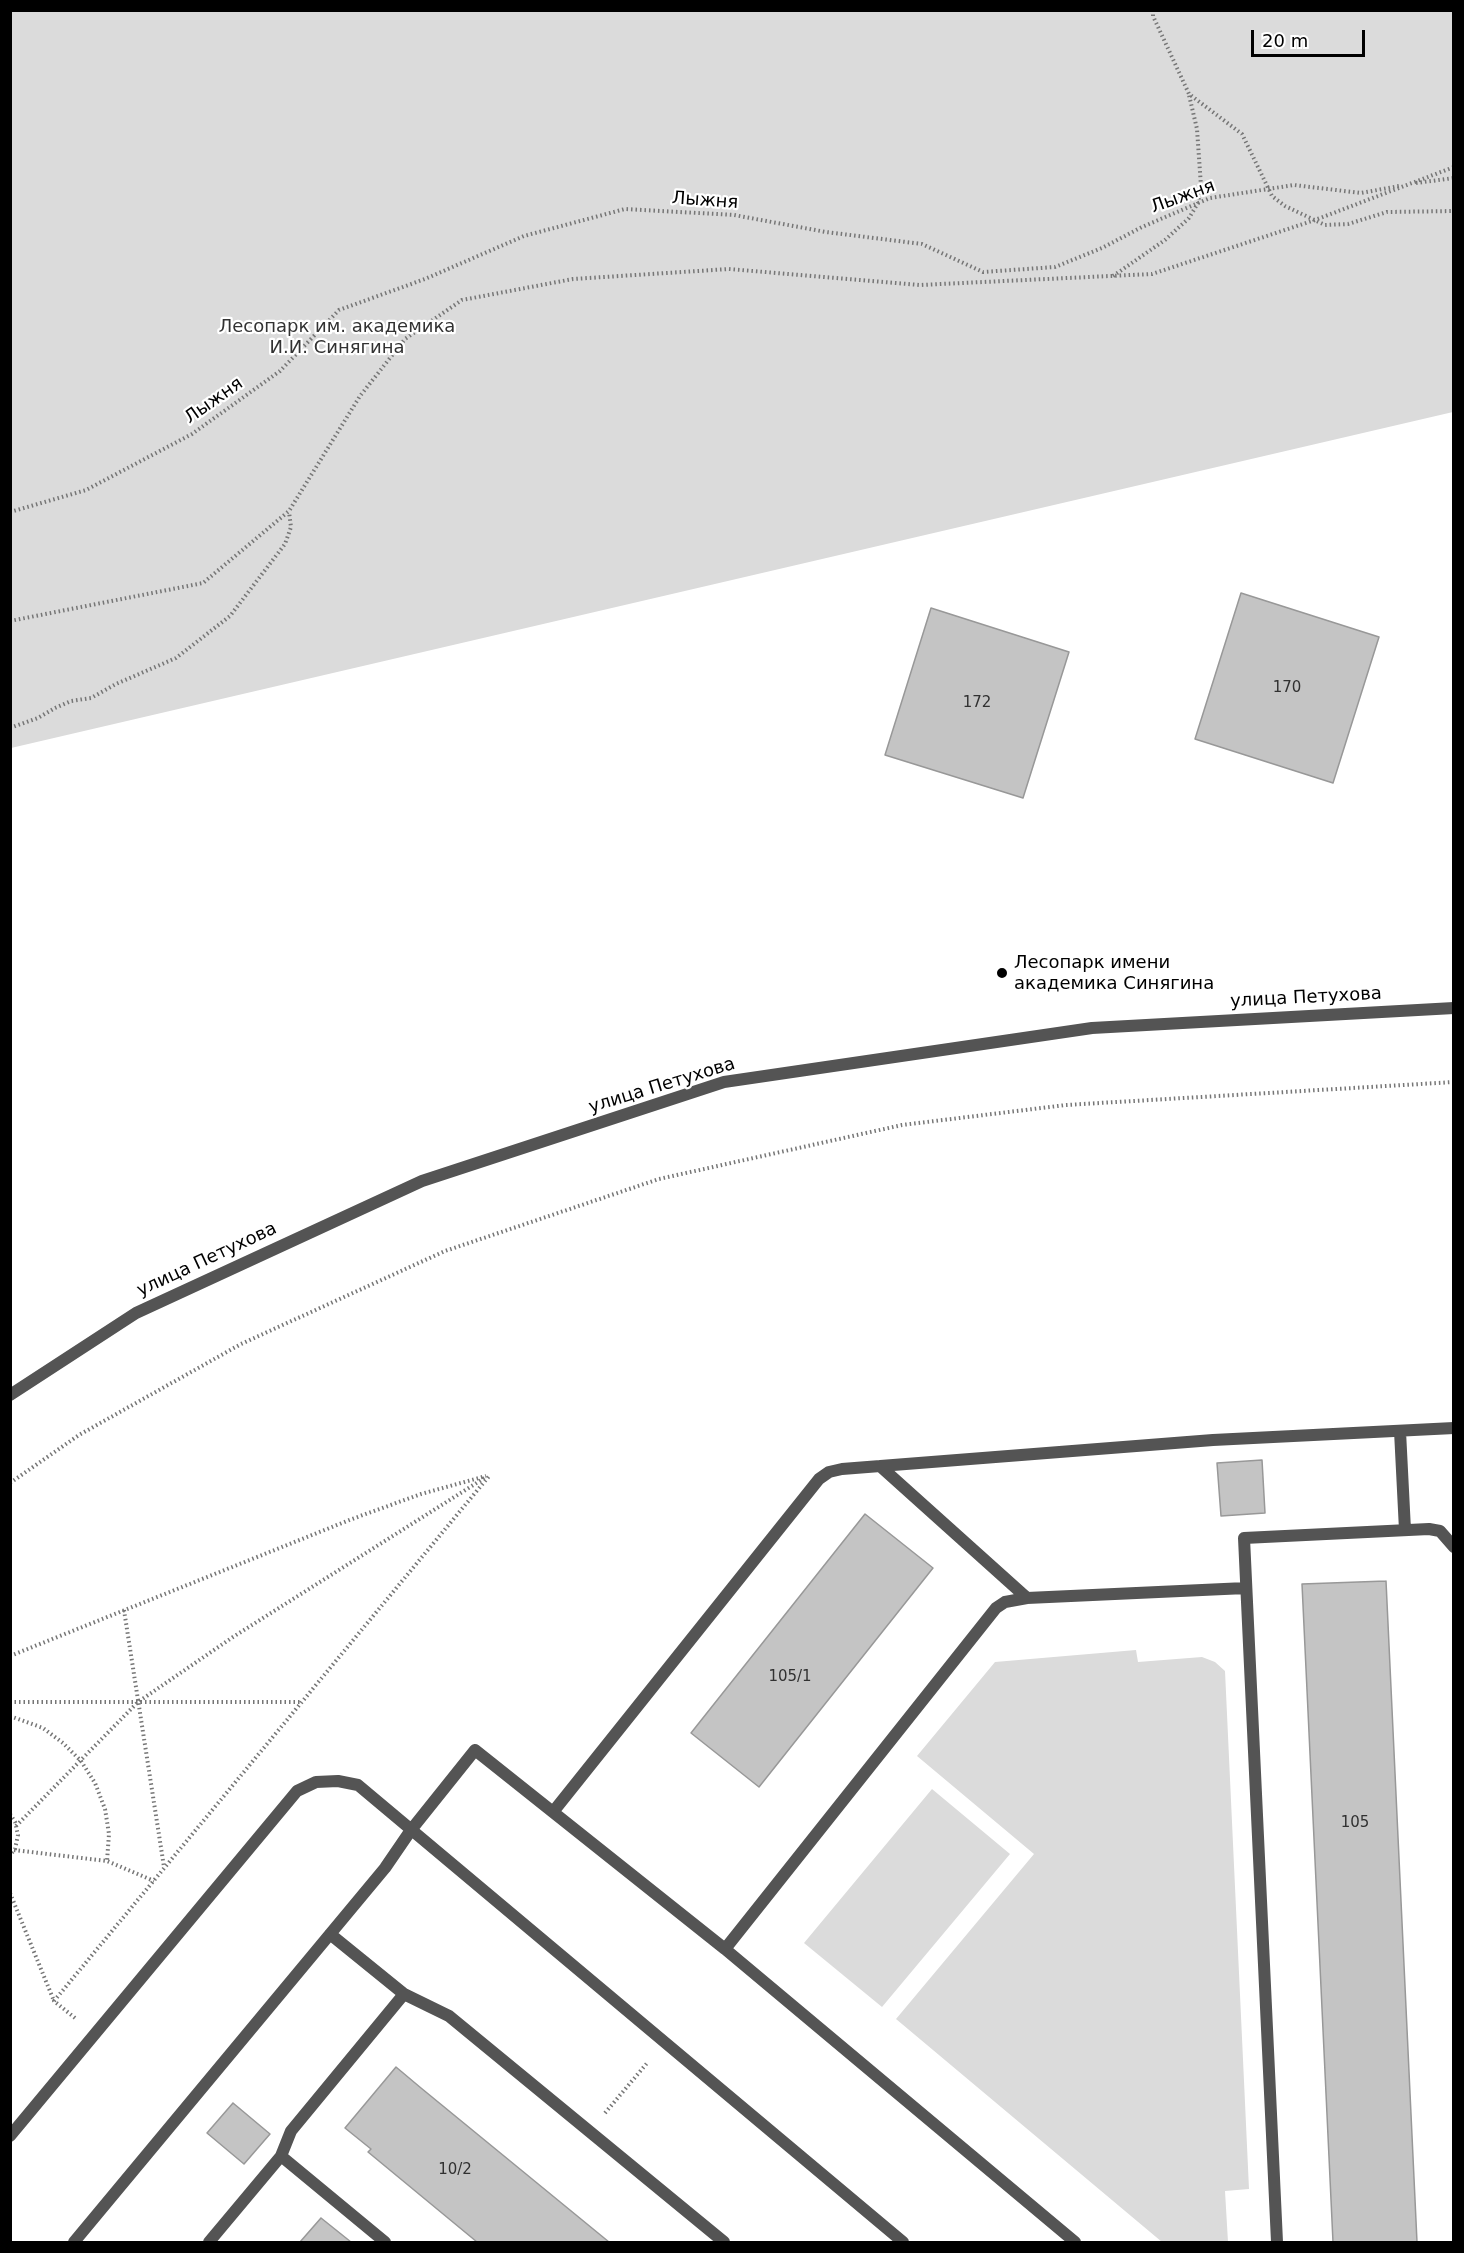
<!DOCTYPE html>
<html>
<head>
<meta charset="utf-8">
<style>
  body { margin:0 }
  #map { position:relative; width:1464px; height:2253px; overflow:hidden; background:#fff; font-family:"DejaVu Sans",sans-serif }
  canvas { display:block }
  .frame { position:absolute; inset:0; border:12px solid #000; pointer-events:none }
  .scale { position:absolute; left:1251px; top:30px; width:114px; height:27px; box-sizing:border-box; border:3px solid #000; border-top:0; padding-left:8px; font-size:18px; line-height:21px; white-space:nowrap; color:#000; -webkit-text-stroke:4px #fff; paint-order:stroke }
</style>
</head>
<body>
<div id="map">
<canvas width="1464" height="2253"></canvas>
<div class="frame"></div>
<div class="scale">20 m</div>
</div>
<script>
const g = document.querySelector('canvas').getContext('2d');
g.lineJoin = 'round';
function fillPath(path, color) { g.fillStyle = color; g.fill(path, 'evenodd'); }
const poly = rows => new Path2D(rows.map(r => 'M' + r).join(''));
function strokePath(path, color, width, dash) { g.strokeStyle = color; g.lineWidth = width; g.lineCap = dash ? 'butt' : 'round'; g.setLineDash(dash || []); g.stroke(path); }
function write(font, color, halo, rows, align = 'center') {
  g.font = font + ' "DejaVu Sans",sans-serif'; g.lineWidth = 4.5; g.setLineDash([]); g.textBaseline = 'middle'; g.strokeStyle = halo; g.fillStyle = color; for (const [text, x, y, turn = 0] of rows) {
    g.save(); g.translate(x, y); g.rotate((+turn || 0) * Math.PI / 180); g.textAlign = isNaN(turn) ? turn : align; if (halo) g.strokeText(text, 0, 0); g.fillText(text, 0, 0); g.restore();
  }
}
fillPath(poly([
  [10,11,1453,11,1453,412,11,748],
  [1136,1650,1138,1662,1202,1657,1215,1662,1225,1671,1249,2189,1225,2191,1228,2242,1162,2242,896,2019,1034,1854,917,1756,995,1662],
  [932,1789,1010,1854,882,2007,804,1943]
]), '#dbdbdb');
const building = poly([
  [1241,593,1379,637,1333,783,1195,739,1241,593],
  [931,608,1069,652,1023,798,885,755,931,608],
  [1262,1460,1265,1513,1221,1516,1217,1463,1262,1460],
  [865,1514,933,1568,759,1787,691,1733,865,1514],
  [1386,1581,1417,2242,1333,2242,1302,1584,1386,1581],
  [396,2067,421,2088,609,2242,477,2242,368,2152,371,2149,345,2128,396,2067],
  [233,2103,270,2134,244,2164,207,2133,233,2103],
  [321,2218,351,2242,300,2242,321,2218]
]);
fillPath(building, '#c4c4c4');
strokePath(building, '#989898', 1.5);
strokePath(poly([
  [1153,10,1153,16,1189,94,1242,134,1272,196,1285,206,1325,225,1348,224,1387,212,1454,211],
  [1416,183,1454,178],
  [1113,276,1165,240,1189,218,1198,203,1201,186,1197,129,1189,95],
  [10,512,86,490,192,434,280,371,339,310,425,279,524,236,625,209,734,215,826,232,922,244,983,272,1055,267,1102,248,1142,227,1210,198,1294,185,1361,193,1399,186],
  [10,621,203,583,289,511,360,396,405,339,462,300,573,279,729,269,920,285,1152,274,1315,220,1454,167],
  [10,728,38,718,55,708,71,701,91,698,116,684,176,658,230,616,285,544,291,527,289,512],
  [10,1483,79,1435,241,1344,445,1251,659,1179,902,1125,1066,1105,1454,1082],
  [124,1610,164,1867],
  [10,1656,352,1519,421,1494,486,1476],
  [10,1702,301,1702],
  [10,1716,43,1728,63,1743,81,1761,95,1783,105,1809,109,1834,107,1861],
  [10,1814,15,1822,18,1835,15,1849,10,1855],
  [16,1826,138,1702,233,1637,486,1477],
  [14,1850,107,1861,154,1881],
  [10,1893,54,2001],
  [75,2018,54,2001,490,1475],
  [605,2113,648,2062]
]), '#767676', 4, [1.5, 3]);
strokePath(poly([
  [1400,1431,1405,1530],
  [880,1466,1027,1598,1246,1588],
  [553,1812,819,1479,829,1472,842,1469,1213,1440,1454,1428],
  [725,1949,1075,2242],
  [404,1994,449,2016,724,2242],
  [10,2136,297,1791,316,1782,338,1781,358,1785,903,2242],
  [281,2156,385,2242],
  [74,2242,385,1868,411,1830,475,1750,725,1949,996,1608,1005,1602,1027,1598],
  [209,2242,281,2156,291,2131,404,1994,330,1934],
  [1277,2242,1244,1538,1429,1529,1440,1531,1454,1547]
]), '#545454', 12);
strokePath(poly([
  [10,1395,136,1313,422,1181,724,1082,1092,1028,1454,1008]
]), '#545454', 12);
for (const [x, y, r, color] of [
  [1002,973,6,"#000"]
]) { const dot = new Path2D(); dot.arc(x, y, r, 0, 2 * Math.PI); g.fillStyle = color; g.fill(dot); strokePath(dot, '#fff', 2); }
write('15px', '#313131', null, [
  ["170",1287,688],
  ["172",977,703],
  ["105/1",790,1677],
  ["105",1355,1823],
  ["10/2",455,2170]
]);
write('18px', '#000', '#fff', [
  ["Лыжня",1183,197,-20],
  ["Лыжня",705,201,4],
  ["Лыжня",214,401,-35],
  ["улица Петухова",1306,998,-3],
  ["улица Петухова",662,1086,-17],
  ["улица Петухова",207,1260,-25]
]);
write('18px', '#323232', '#fff', [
  ["Лесопарк им. академика",337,327],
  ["И.И. Синягина",337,348]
]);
write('18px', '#000', '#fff', [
  ["Лесопарк имени",1014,963],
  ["академика Синягина",1014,984]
], 'left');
</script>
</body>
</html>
